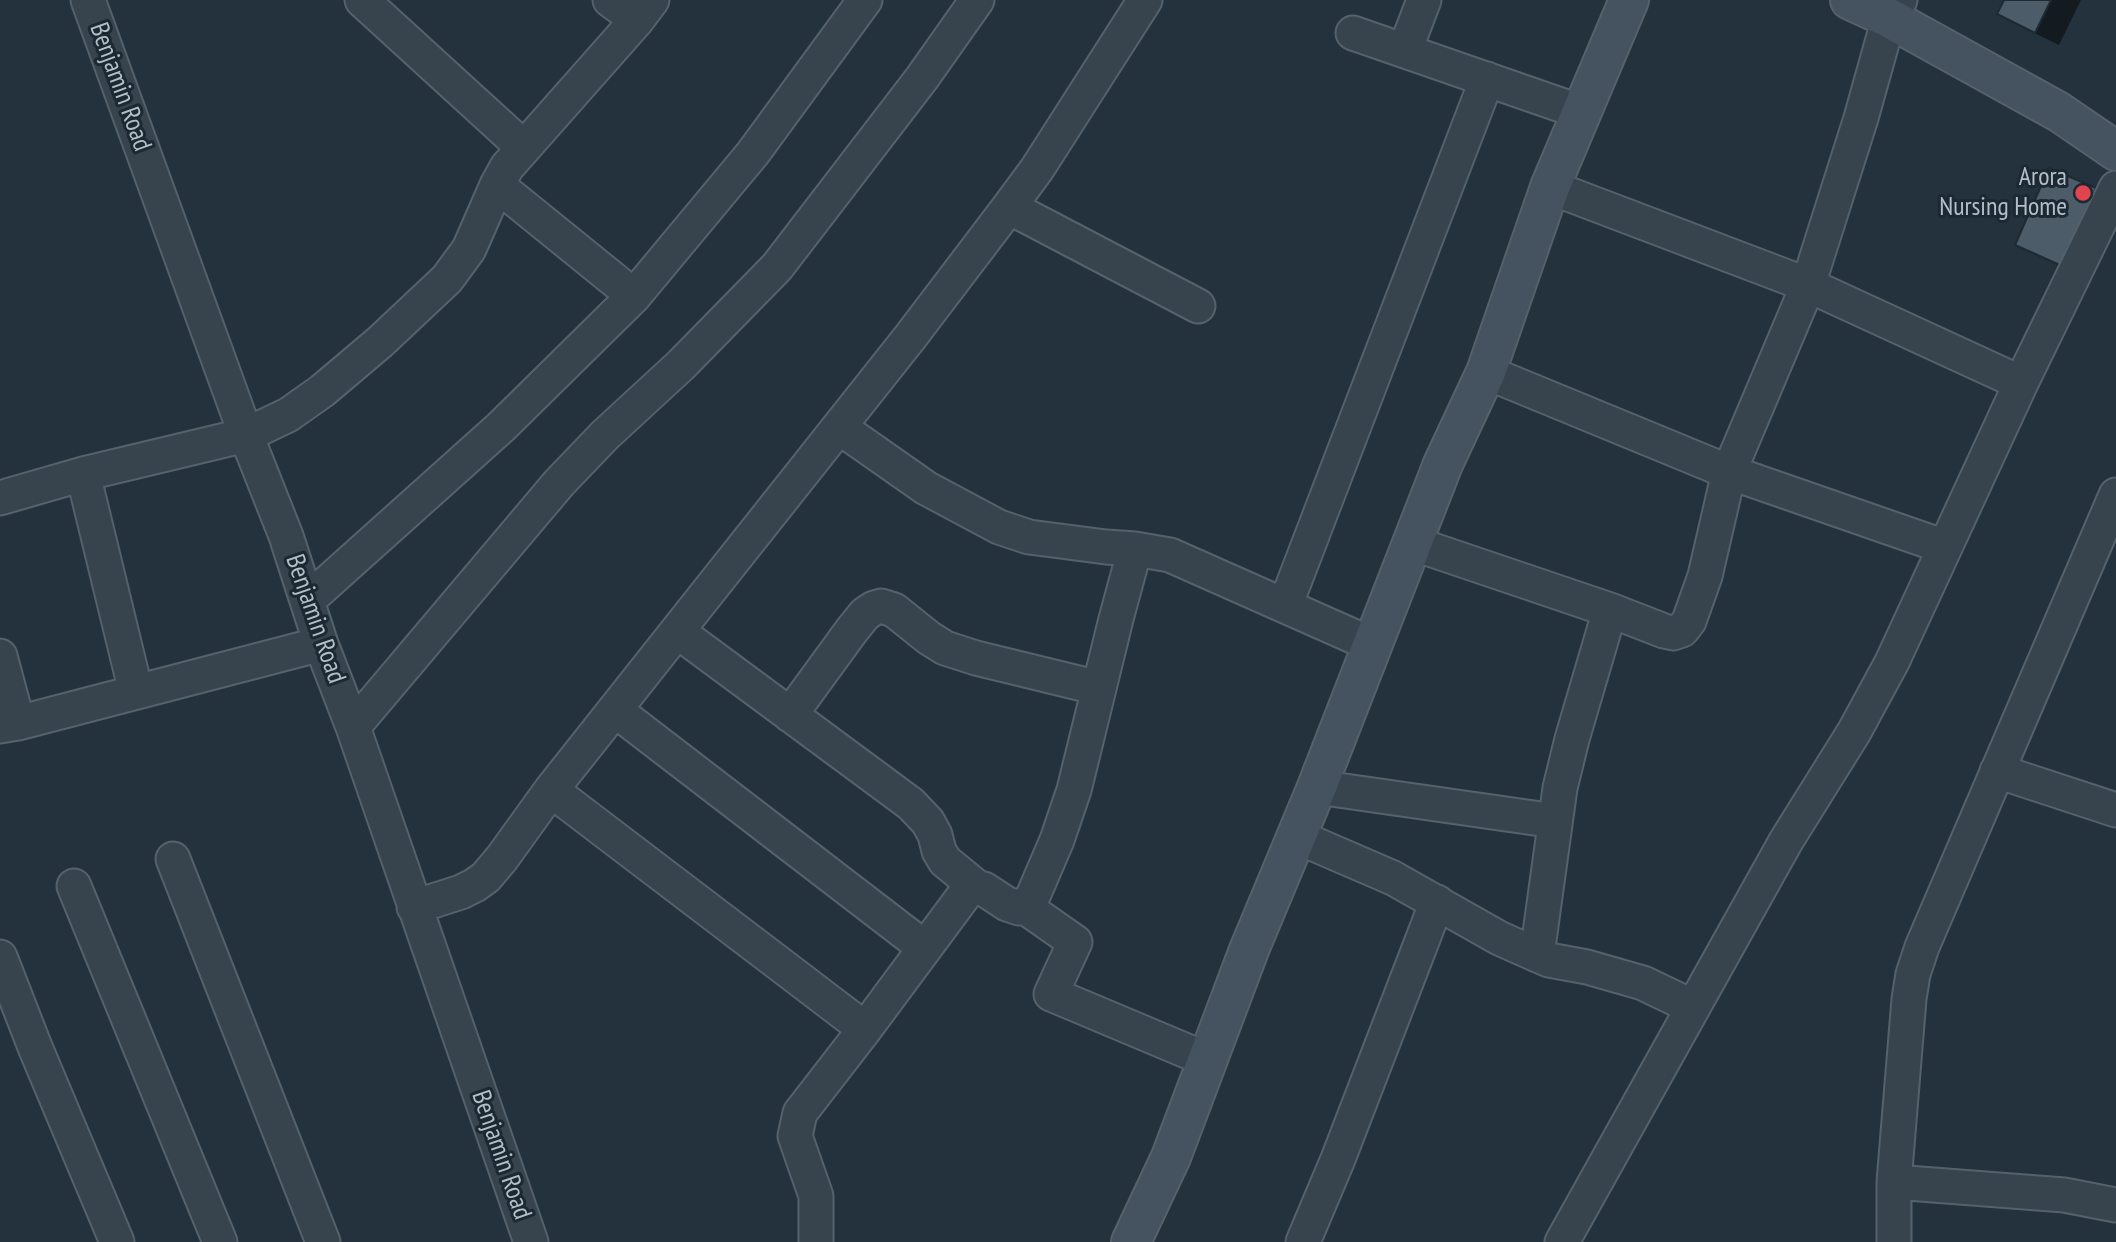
<!DOCTYPE html>
<html>
<head>
<meta charset="utf-8">
<style>
  body { margin:0 }
  canvas { display:block; background:#23323d }
</style>
</head>
<body>
<canvas width="2116" height="1242"></canvas>
<script>
const g = document.querySelector('canvas').getContext('2d');
g.lineJoin = 'round';
function fillPath(path, color) { g.fillStyle = color; g.fill(path, 'evenodd'); }
const poly = rows => new Path2D(rows.map(r => 'M' + r).join(''));
function strokePath(path, color, width, dash) { g.strokeStyle = color; g.lineWidth = width; g.lineCap = dash ? 'butt' : 'round'; g.setLineDash(dash || []); g.stroke(path); }
function write(font, color, halo, rows, align = 'center') {
  g.font = font + ' "PT Sans Narrow",sans-serif'; g.lineWidth = 6; g.setLineDash([]); g.textBaseline = 'middle'; g.strokeStyle = halo; g.fillStyle = color; for (const [text, x, y, turn = 0] of rows) {
    g.save(); g.translate(x, y); g.rotate((+turn || 0) * Math.PI / 180); g.textAlign = isNaN(turn) ? turn : align; if (halo) g.strokeText(text, 0, 0); g.fillText(text, 0, 0); g.restore();
  }
}
fillPath(poly([
  [2006,0,2081,0,2059,45,2022,27],
  [2050,170,2095,190,2111,199,2078,273,2018,244]
]), '#0007');
const building = poly([
  [2004,0,2051,0,2035,33,1997,14,2004,0],
  [2049,168,2096,188,2062,266,2015,245,2049,168]
]);
fillPath(building, '#4c5c69');
strokePath(building, '#1e2a34', 2);
const street = poly([
  [88,0,246,435,286,536,321,644,353,727,531,1242],
  [362,0,524,148],
  [610,0,637,20],
  [1353,33,1581,112],
  [1405,50,1424,0],
  [497,185,634,296],
  [1550,187,1808,285,2021,383],
  [1009,207,1198,306],
  [1486,372,1729,472,1945,547],
  [839,427,926,488,999,527,1029,537,1106,547,1135,549,1170,555,1373,645],
  [83,474,136,692],
  [0,498,83,474,246,435,288,415,322,391,380,342,447,279,469,249,497,185,507,167,637,20,652,0],
  [1412,543,1610,610,1664,631,1673,633,1682,630,1689,621,1705,576,1729,472,1808,285,1861,118,1889,18,1900,0],
  [308,600,501,427,634,296,753,153,865,0],
  [1285,606,1487,79],
  [677,631,911,804,928,822,935,835,939,851,945,861,978,888],
  [0,656,18,723],
  [615,710,925,948],
  [790,715,852,630,865,614,874,608,881,606,894,610,929,638,945,648,976,658,1099,688],
  [0,726,18,723,321,644],
  [353,727,559,483,605,435,681,365,777,267,922,78,977,0],
  [1997,771,2116,810],
  [1317,787,1555,821],
  [551,790,865,1029],
  [1298,837,1393,878,1499,938,1519,947,1549,960,1587,967,1643,983,1693,1007],
  [173,859,323,1242],
  [74,886,220,1242],
  [414,907,461,892,475,885,486,877,502,858,551,790,911,336,1009,207,1037,169,1145,0],
  [1025,907,1075,942,1051,994,1208,1060],
  [1537,955,1560,788,1572,739,1610,610],
  [0,957,35,1047,117,1242],
  [1894,1182,2064,1195,2116,1205],
  [816,1242,816,1196,795,1136,800,1113,865,1029,968,890,978,888,984,889,1007,904,1019,908,1025,907,1033,896,1057,840,1074,790,1116,619,1135,549],
  [1303,1242,1338,1159,1437,902],
  [1562,1242,1786,841,1854,732,1892,662,2021,383,2116,188],
  [1894,1242,1894,1182,1909,999,1913,974,1922,947,2116,495]
]);
const secondary = poly([
  [1850,0,1889,18,2059,112,2116,151],
  [1131,1242,1171,1157,1249,950,1317,787,1443,464,1486,372,1550,187,1629,0]
]);
strokePath(street, '#55616b', 37);
strokePath(secondary, '#55616b', 42);
strokePath(street, '#37434d', 33);
strokePath(secondary, '#455360', 38);
for (const [x, y, r, color] of [
  [2083,193,9,"#e0444e"]
]) { const dot = new Path2D(); dot.arc(x, y, r, 0, 2 * Math.PI); g.fillStyle = color; g.fill(dot); strokePath(dot, '#1c2832', 2.5); }
write('26px', '#b3bec9', '#1c2832', [
  ["Benjamin Road",120,87,70],
  ["Benjamin Road",315,619,71],
  ["Benjamin Road",501,1155,71]
]);
write('26px', '#b3bec9', '#1c2832', [
  ["Arora",2067,178],
  ["Nursing Home",2067,208]
], 'right');
</script>
</body>
</html>
